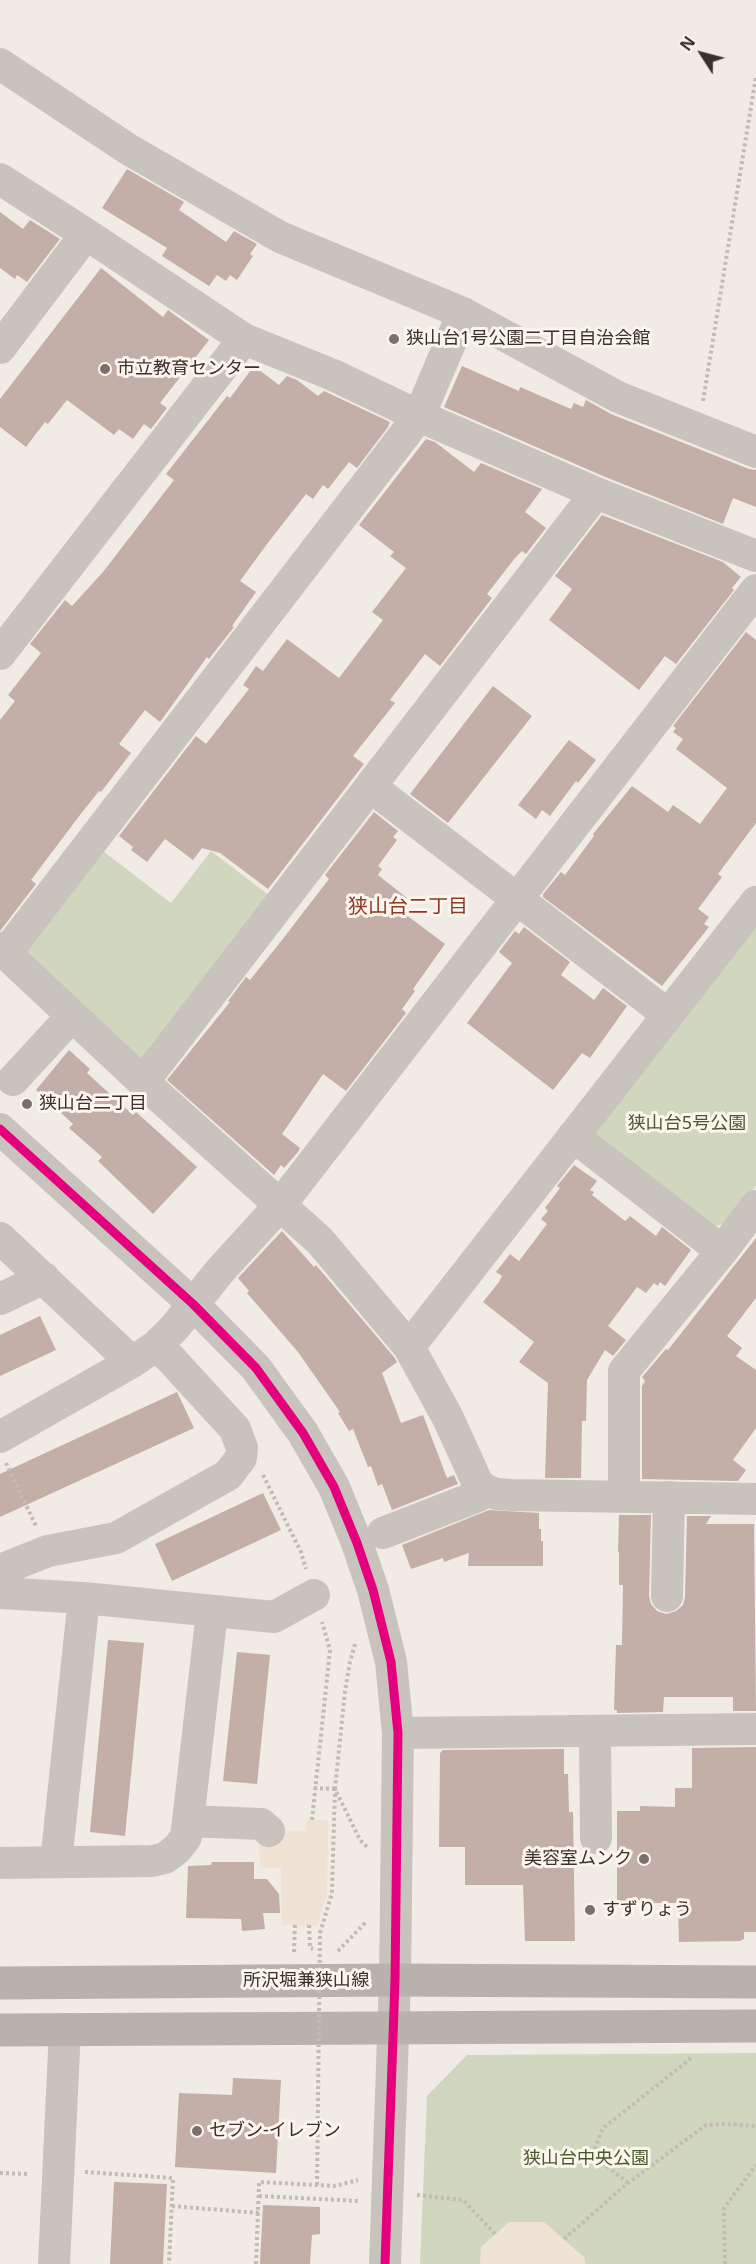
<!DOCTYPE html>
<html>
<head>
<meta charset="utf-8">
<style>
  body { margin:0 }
  #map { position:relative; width:756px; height:2264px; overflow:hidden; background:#f0ebe5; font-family:"Noto Sans",sans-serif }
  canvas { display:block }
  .north { position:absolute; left:672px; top:24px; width:60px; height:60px; -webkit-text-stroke:4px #fbf5ee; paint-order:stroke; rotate:306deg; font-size:16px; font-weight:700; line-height:24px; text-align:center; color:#3b302b }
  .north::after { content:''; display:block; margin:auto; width:21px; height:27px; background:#3b302b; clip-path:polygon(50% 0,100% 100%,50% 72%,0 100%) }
</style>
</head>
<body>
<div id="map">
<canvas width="756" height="2264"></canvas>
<div class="north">N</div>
</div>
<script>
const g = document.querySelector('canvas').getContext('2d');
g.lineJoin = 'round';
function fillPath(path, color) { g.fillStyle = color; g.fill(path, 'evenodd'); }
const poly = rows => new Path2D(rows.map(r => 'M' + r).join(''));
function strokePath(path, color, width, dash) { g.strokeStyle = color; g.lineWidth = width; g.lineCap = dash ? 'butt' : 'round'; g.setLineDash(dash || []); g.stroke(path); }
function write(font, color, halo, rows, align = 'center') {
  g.font = font + ' "Noto Sans","Noto Sans JP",sans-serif'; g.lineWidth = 6; g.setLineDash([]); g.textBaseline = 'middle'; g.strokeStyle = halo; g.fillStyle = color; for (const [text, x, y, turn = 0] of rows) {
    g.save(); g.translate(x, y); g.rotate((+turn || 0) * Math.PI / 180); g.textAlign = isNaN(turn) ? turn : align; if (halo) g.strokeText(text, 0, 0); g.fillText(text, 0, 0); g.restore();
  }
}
fillPath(poly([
  [99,848,171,903,211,851,270,896,149,1057,138,1059,24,957,24,945],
  [756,918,756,1186,727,1223,708,1228,596,1143,594,1130],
  [756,2053,756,2264,420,2264,427,2096,467,2055]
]), '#d1d6bf');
fillPath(poly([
  [307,1820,328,1820,327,1894,317,1926,282,1925,281,1868,260,1868,259,1832,306,1831],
  [509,2222,544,2222,585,2258,585,2264,480,2264,481,2247]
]), '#eee3d5');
fillPath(poly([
  [127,169,184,202,179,210,226,242,234,231,257,244,250,254,253,256,237,280,230,275,226,281,217,275,209,286,162,256,167,248,102,208],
  [0,212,23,229,30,220,60,239,27,282,17,275,15,279,0,268],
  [101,268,163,317,168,310,209,340,160,403,167,408,151,429,144,424,133,439,119,429,114,435,67,400,48,424,45,422,26,447,0,427,0,399],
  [254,366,279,385,287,376,297,380,318,396,324,391,390,422,388,427,357,468,349,462,328,489,323,485,313,499,306,494,267,544,240,581,256,592,232,626,234,627,209,659,207,657,160,722,145,710,119,744,131,753,101,792,99,791,80,815,31,880,36,884,0,931,0,720,15,701,8,695,41,653,30,644,65,600,72,606,103,572,174,480,166,474,227,396,230,398],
  [462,366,519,391,520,387,571,409,574,403,583,407,586,400,611,414,749,469,756,470,756,507,733,498,723,524,603,476,444,407],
  [426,439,435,442,474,472,481,463,542,489,525,512,546,528,526,554,522,551,515,558,487,594,492,598,440,666,425,654,390,700,395,703,353,756,364,764,268,889,220,853,202,848,193,860,165,839,147,862,131,850,133,847,119,836,196,736,206,744,249,689,243,685,256,666,263,671,287,639,339,678,383,620,372,612,406,568,390,556,394,552,359,525],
  [602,515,723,562,741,577,732,588,734,590,676,664,665,656,639,690,549,620,572,589,555,576],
  [746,632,756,640,756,823,718,874,722,877,698,909,709,917,704,924,709,927,662,986,543,897,543,894,561,872,565,875,594,836,593,834,632,786,668,812,673,805,700,824,727,788,676,749,683,739,673,732,676,728,673,726],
  [493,686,532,716,448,823,410,794],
  [569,740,596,760,578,783,576,781,550,816,542,810,536,819,518,805],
  [374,812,398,831,393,837,397,840,378,866,382,869,378,875,407,898,400,908,402,910,401,911,445,944,413,989,415,991,402,1009,406,1013,346,1091,323,1074,282,1134,300,1148,298,1152,284,1168,281,1165,274,1175,167,1080,230,1002,228,1001,246,977,250,980,282,940,329,879,325,875],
  [524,927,570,962,561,975,594,1000,603,988,627,1006,590,1058,582,1053,553,1090,467,1023,512,963,499,952,515,931,519,934],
  [69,1050,90,1069,87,1073,133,1115,136,1112,197,1167,153,1214,98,1161,102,1157,69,1128,73,1124,36,1090],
  [574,1165,597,1181,590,1190,594,1192,592,1195,625,1221,630,1216,656,1236,662,1227,691,1250,665,1286,660,1282,658,1286,654,1283,646,1293,637,1287,608,1326,626,1340,613,1356,605,1350,587,1380,586,1421,582,1421,581,1478,545,1478,548,1383,519,1362,534,1342,483,1302,499,1282,502,1276,496,1272,510,1254,519,1261,547,1224,541,1219,548,1211,545,1208,560,1188,557,1186],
  [282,1231,314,1267,316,1265,394,1357,397,1362,382,1373,401,1423,423,1415,447,1478,454,1475,458,1484,392,1510,382,1484,378,1486,371,1466,368,1467,353,1429,349,1431,338,1413,340,1412,298,1352,247,1293,249,1291,238,1278],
  [756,1238,756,1298,727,1336,742,1348,736,1356,756,1370,756,1428,733,1460,746,1470,738,1481,642,1479,642,1386,645,1381,642,1377,666,1349,668,1350],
  [40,1316,56,1350,0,1376,0,1335],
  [177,1392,194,1428,0,1517,0,1474],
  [263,1493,281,1530,172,1581,155,1544],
  [489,1510,539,1513,539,1529,541,1529,541,1541,543,1541,543,1566,468,1566,469,1553,444,1562,443,1558,411,1569,402,1545],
  [619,1515,651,1515,649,1596,651,1604,657,1611,666,1614,676,1611,683,1605,685,1597,687,1516,711,1516,706,1524,754,1524,756,1711,733,1711,733,1697,664,1697,663,1712,617,1713,617,1710,614,1710,616,1645,622,1645,623,1585,619,1585,619,1552,618,1552],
  [108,1640,144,1643,125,1836,90,1832],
  [237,1652,270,1655,257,1784,223,1781],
  [756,1747,756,1932,744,1932,744,1939,740,1941,679,1942,678,1903,617,1903,617,1811,640,1811,640,1806,675,1807,675,1788,692,1788,692,1748],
  [564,1749,564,1774,568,1774,569,1812,573,1812,575,1941,525,1941,523,1885,465,1885,465,1847,439,1847,440,1753,443,1750],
  [212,1862,254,1862,254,1879,267,1879,279,1894,280,1913,263,1913,265,1929,242,1931,241,1919,186,1918,188,1866,211,1865],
  [233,2078,281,2080,276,2173,175,2167,179,2093,232,2095],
  [114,2182,167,2184,163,2264,110,2264],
  [263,2205,320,2207,320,2234,312,2235,310,2264,260,2264]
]), '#c3afa7');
strokePath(poly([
  [703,401,756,76],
  [6,1463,36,1526],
  [263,1475,301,1552,306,1569],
  [355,1644,350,1662,345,1691,335,1789,360,1840,368,1848],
  [314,1788,335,1789],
  [312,1820,330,1650,322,1622],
  [309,1925,310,1948,313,1949],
  [338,1951,366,1922],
  [294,1952,295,1925],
  [85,2172,173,2178,169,2264],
  [0,2173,29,2174],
  [628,2183,602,2162,595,2148,603,2128,689,2060,692,2055],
  [417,2195,463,2200,495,2234],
  [259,2196,359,2201],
  [172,2206,259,2213],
  [564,2239,628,2183,706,2125,731,2124,756,2126],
  [256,2264,259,2182,335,2186,358,2180],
  [725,2264,724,2208,756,2165]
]), '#c2bbb6', 4, [3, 3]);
strokePath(poly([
  [0,64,128,149,280,237,463,313,618,397,756,452],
  [0,179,86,234,244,339,333,375,419,416,596,493,756,556],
  [0,348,86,234],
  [0,654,244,339],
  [371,787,667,1014],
  [0,948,143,1082,320,1241,409,1347,448,1418,478,1484,486,1490,496,1494,511,1495,756,1499],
  [6,953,419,416,463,313],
  [13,1080,72,1016],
  [143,1082,596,493],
  [0,1129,193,1304,256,1368,303,1433,334,1487,357,1543,373,1590,391,1662,398,1733,395,1980,385,2264],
  [573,1136,722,1251],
  [0,1238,132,1362,156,1346,175,1327,219,1272,281,1204,756,590],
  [0,1299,44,1278],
  [409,1347,756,902],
  [0,1437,132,1362],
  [624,1497,624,1371,722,1251,756,1206],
  [383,1533,478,1496,486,1490],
  [0,1570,48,1551,116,1538,228,1475,241,1458,242,1448,235,1429,169,1357,156,1346],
  [0,1593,84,1598,274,1617,314,1595],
  [667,1596,669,1497],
  [595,1731,596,1838],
  [398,1733,756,1729],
  [188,1821,261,1824,269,1831],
  [56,1862,84,1598],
  [0,1863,152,1861,165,1858,177,1849,186,1837,188,1821,212,1612],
  [54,2264,65,2029]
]), '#c9c3be', 32);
strokePath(poly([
  [0,1983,395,1980,756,1982],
  [0,2030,756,2026]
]), '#b8b1ad', 33);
strokePath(poly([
  [317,2185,320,1933,332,1893,335,1789]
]), '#c2bbb6', 4, [3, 3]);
strokePath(poly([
  [0,1129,193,1304,256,1368,303,1433,334,1487,357,1543,373,1590,391,1662,398,1733,395,1980,385,2264]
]), '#e5007d', 9);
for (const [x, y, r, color] of [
  [394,339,6,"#7a716c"],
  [105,369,6,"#7a716c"],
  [27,1104,6,"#7a716c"],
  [644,1859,6,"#7a716c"],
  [590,1910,6,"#7a716c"],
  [197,2131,6,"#7a716c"]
]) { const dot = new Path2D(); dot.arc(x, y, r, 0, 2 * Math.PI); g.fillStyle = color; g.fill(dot); strokePath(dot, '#fbf5ee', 2); }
write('18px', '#3b302b', '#fbf5ee', [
  ["狭山台1号公園二丁目自治会館",406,339],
  ["市立教育センター",117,369],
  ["狭山台二丁目",39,1104],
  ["美容室ムンク",632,1859,"right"],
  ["すずりょう",602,1910],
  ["セブン-イレブン",209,2131]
], 'left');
write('18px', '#4a5a2e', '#fbf5ee', [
  ["狭山台5号公園",687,1124],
  ["狭山台中央公園",586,2159]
]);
write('18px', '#3b302b', '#fbf5ee', [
  ["所沢堀兼狭山線",306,1981]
]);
write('20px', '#8c3b22', '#fbf5ee', [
  ["狭山台二丁目",408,907]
]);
</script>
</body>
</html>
